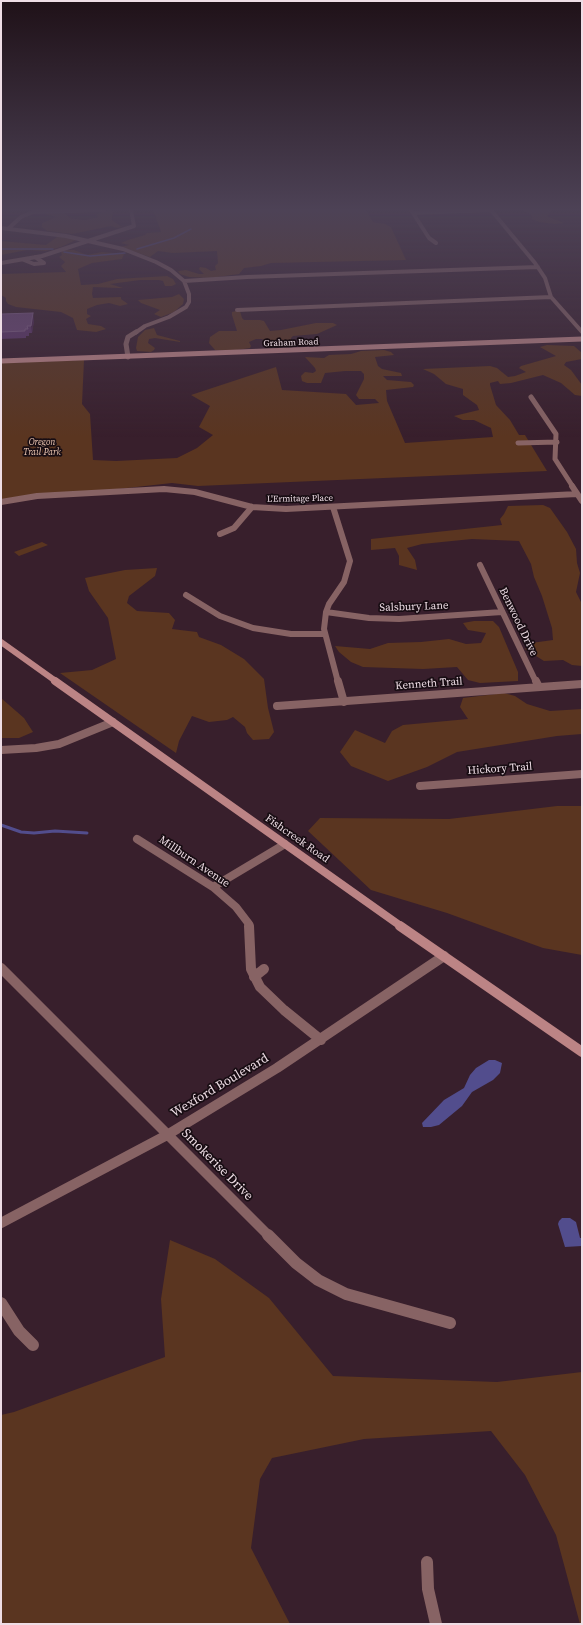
<!DOCTYPE html>
<html>
<head>
<meta charset="utf-8">
<style>
  body { margin:0 }
  #map { position:relative; width:583px; height:1625px; overflow:hidden; background:#381f2c; font-family:"Source Serif 4",serif }
  canvas { display:block }
  .frame { position:absolute; inset:0; border:2px solid #eedde5; pointer-events:none }
</style>
</head>
<body>
<div id="map">
<canvas width="583" height="1625"></canvas>
<div class="frame"></div>
</div>
<script>
const g = document.querySelector('canvas').getContext('2d');
g.lineJoin = 'round';
function fillPath(path, color) { g.fillStyle = color; g.fill(path, 'evenodd'); }
const poly = rows => new Path2D(rows.map(r => 'M' + r).join(''));
function strokePath(path, color, width, dash) { g.strokeStyle = color; g.lineWidth = width; g.lineCap = dash ? 'butt' : 'round'; g.setLineDash(dash || []); g.stroke(path); }
function write(font, color, halo, rows, align = 'center') {
  g.font = font + ' "Source Serif 4",serif'; g.lineWidth = 3.5; g.setLineDash([]); g.textBaseline = 'middle'; g.strokeStyle = halo; g.fillStyle = color; for (const [text, x, y, turn = 0] of rows) {
    g.save(); g.translate(x, y); g.rotate((+turn || 0) * Math.PI / 180); g.textAlign = isNaN(turn) ? turn : align; if (halo) g.strokeText(text, 0, 0); g.fillText(text, 0, 0); g.restore();
  }
}
fillPath(poly([
  [108,210,115,211,113,212,112,220,122,227,117,228,111,226,72,234,47,231,42,227,42,223,56,217,45,214,47,213,61,212,66,214,70,218,85,220,98,217,96,214],
  [153,210,366,210,373,222,385,224,391,227,406,260,271,263,261,266,244,268,239,274,210,278,189,277,180,274,178,271,186,270,199,274,204,274,199,269,200,267,206,268,211,271,216,270,215,266,218,263,217,251,173,253,158,251,150,257,120,247,129,245,121,243,128,240,145,235,147,233,161,232],
  [523,210,552,210,547,216,564,223,555,224,539,222,532,219,531,215],
  [63,236,76,240,61,247,46,251,27,250,1,255,1,241,46,245,57,237],
  [64,250,74,250,87,255,102,252,124,254,122,259,92,263,78,269,81,285,98,284,117,279,167,276,173,279,176,284,172,286,165,286,163,281,159,280,140,280,110,284,123,288,118,288,93,287,92,294,93,298,121,297,121,299,128,304,120,306,109,303,97,305,87,309,87,314,91,316,86,319,88,324,101,326,106,329,96,332,77,330,73,318,61,312,16,307,8,304,6,301,6,298,1,295,1,274,66,272,61,266,65,262,59,257,62,255,61,252],
  [179,294,184,299,183,304,174,312,161,317,154,314,160,310,141,303,138,300,172,297],
  [236,311,240,311,242,318,244,320,260,320,264,321,270,331,281,330,316,323,333,323,337,325,317,334,293,336,291,338,292,347,272,346,262,339,256,339,249,342,251,346,250,348,230,351,215,350,209,343,210,337,219,331,237,331,232,315,232,312],
  [154,328,157,335,180,341,180,342,155,338,149,339,148,343,155,348,154,350,151,352,137,351,136,348,138,337,145,330],
  [547,345,574,346,582,353,582,359,566,362,564,365,571,370,582,385,582,396,575,395,561,383,543,375,511,383,500,384,498,381,490,383,490,385,496,405,510,420,519,435,525,435,547,471,198,486,172,483,1,502,1,363,84,360,82,404,90,414,93,460,116,461,177,458,197,448,213,435,199,427,210,406,191,395,276,367,282,390,346,394,356,405,379,403,375,399,359,399,356,395,364,379,364,374,361,371,345,371,325,373,321,383,307,383,302,381,301,376,305,372,313,373,316,371,315,368,305,357,324,358,329,355,351,354,361,351,384,350,391,352,394,355,375,357,378,366,382,369,401,373,402,376,383,376,387,380,411,382,414,385,413,387,386,390,387,401,405,443,493,437,491,428,474,420,463,420,454,416,479,410,477,405,463,395,463,389,446,384,434,374,423,369,490,366,497,368,508,377,515,376,526,372,519,368,521,366,556,356,540,347],
  [543,505,550,508,567,532,576,549,577,563,580,573,576,592,582,604,582,666,572,665,563,660,544,661,525,649,531,643,553,640,552,628,542,596,534,577,531,564,519,541,472,539,422,544,407,548,415,560,417,570,399,565,399,556,395,548,371,550,371,539,502,525,500,519,504,514,508,506],
  [42,542,48,545,19,556,14,552],
  [157,568,155,576,129,596,127,603,137,611,169,613,175,620,172,629,197,632,199,637,221,645,244,659,264,679,268,708,274,732,269,739,253,740,247,733,245,727,233,717,227,720,209,722,192,716,179,741,176,753,60,673,92,670,116,659,108,618,89,591,85,578,125,570],
  [474,621,493,621,499,627,518,672,518,681,480,683,468,680,457,667,423,669,363,667,351,662,339,652,335,646,370,649,388,643,421,642,449,639,466,644,481,643,486,633,468,630,463,623],
  [504,693,515,696,527,704,550,711,582,709,582,734,557,736,457,752,427,767,388,781,351,766,340,752,355,730,385,743,392,731,403,725,468,719,460,707,463,698],
  [1,698,24,718,33,732,19,738,1,738],
  [557,806,582,806,582,955,543,948,447,913,371,890,308,831,320,818,449,819],
  [170,1240,215,1259,269,1298,333,1376,497,1382,582,1372,582,1624,580,1624,556,1535,525,1475,491,1431,364,1439,272,1458,260,1479,251,1548,290,1624,1,1624,1,1415,14,1412,165,1357,161,1299]
]), '#5a3520');
fillPath(poly([
  [489,1060,495,1060,502,1063,500,1073,493,1080,472,1092,462,1106,439,1125,431,1127,423,1127,422,1123,444,1100,464,1088,470,1075,476,1068],
  [562,1218,570,1218,576,1222,580,1238,582,1238,582,1246,565,1247,558,1224,559,1221]
]), '#524d8d');
strokePath(poly([
  [1,249,53,249],
  [137,249,174,238,191,229],
  [64,252,90,256,125,253]
]), '#524d8d', 1.5);
strokePath(poly([
  [1,825,21,832,34,833,55,831,87,833]
]), '#524d8d', 3);
strokePath(poly([
  [411,210,429,238,436,243],
  [491,210,535,263,545,278,551,297,582,332],
  [413,213,492,210],
  [1,228,66,236,123,249,156,262,171,270,184,281,189,294,189,302,186,307,169,317,145,326,135,333],
  [9,228,21,217,33,212,104,210],
  [24,260,34,264,44,263,35,257],
  [1,263,42,256,134,226,131,210],
  [184,281,247,277,538,267],
  [237,310,551,297]
]), '#876364', 4);
strokePath(poly([
  [128,357,126,344,128,337,136,332],
  [531,397,556,434,555,459,573,487],
  [518,443,557,442]
]), '#876364', 5);
strokePath(poly([
  [572,486,582,501],
  [1,502,37,496,164,489,195,492,252,507,286,509,577,494],
  [333,507,350,561,344,582,329,604,326,612,324,629,338,682],
  [220,534,234,528,252,507],
  [480,565,536,682],
  [186,595,220,616,253,628,291,634,325,634],
  [326,612,369,618,399,619,502,612]
]), '#876364', 6);
strokePath(poly([
  [338,681,344,702],
  [536,681,539,687],
  [277,706,582,684],
  [1,750,36,748,59,744,113,722],
  [420,786,582,774],
  [137,839,213,887,236,907,249,924,249,927],
  [213,887,285,844]
]), '#876364', 8);
strokePath(poly([
  [249,926,251,969,260,987,284,1010,321,1040],
  [1,968,269,1236],
  [254,977,264,969],
  [1,1223,167,1135,277,1068,444,956]
]), '#876364', 10);
strokePath(poly([
  [268,1235,296,1263,318,1280,346,1294,450,1323],
  [1,1303,19,1331,33,1345],
  [427,1562,428,1589,436,1624]
]), '#876364', 12);
strokePath(poly([
  [1,361,582,339]
]), '#bc8485', 5);
strokePath(poly([
  [1,642,57,682]
]), '#bc8485', 6);
strokePath(poly([
  [55,681,402,927]
]), '#bc8485', 8);
strokePath(poly([
  [400,926,582,1052]
]), '#bc8485', 10);
fillPath(poly([
  [1,314,34,320,32,333,29,333,29,336,26,336,26,338,1,339]
]), '#5c3569');
fillPath(poly([
  [33,313,34,320,32,333,31,326]
]), '#47244b');
const building = poly([
  [33,313,31,326,27,326,28,329,25,329,25,331,1,332,1,314,33,313]
]);
fillPath(building, '#6c4777');
strokePath(building, '#805e88', 1);
const sky = g.createLinearGradient(0, 0, 0, 437);
sky.addColorStop(0, '#1f1118');
sky.addColorStop(0.48, '#4d4256');
sky.addColorStop(1, '#4d425600');
g.fillStyle = sky;
g.fillRect(0, 0, 583, 437);
write('9px', '#eedde5', '#180d13', [
  ["Graham Road",291,343,-2],
  ["L'Ermitage Place",300,499,-1]
]);
write('italic 9px', '#f1cab5', '#180d13', [
  ["Oregon",42,443],
  ["Trail Park",42,453]
]);
write('11px', '#eedde5', '#180d13', [
  ["Salsbury Lane",414,607,-2],
  ["Benwood Drive",518,622,64],
  ["Kenneth Trail",429,684,-4],
  ["Hickory Trail",500,769,-4],
  ["Fishcreek Road",297,839,35],
  ["Millburn Avenue",194,862,34]
]);
write('13px', '#eedde5', '#180d13', [
  ["Wexford Boulevard",220,1086,-31],
  ["Smokerise Drive",217,1165,45]
]);
</script>
</body>
</html>
